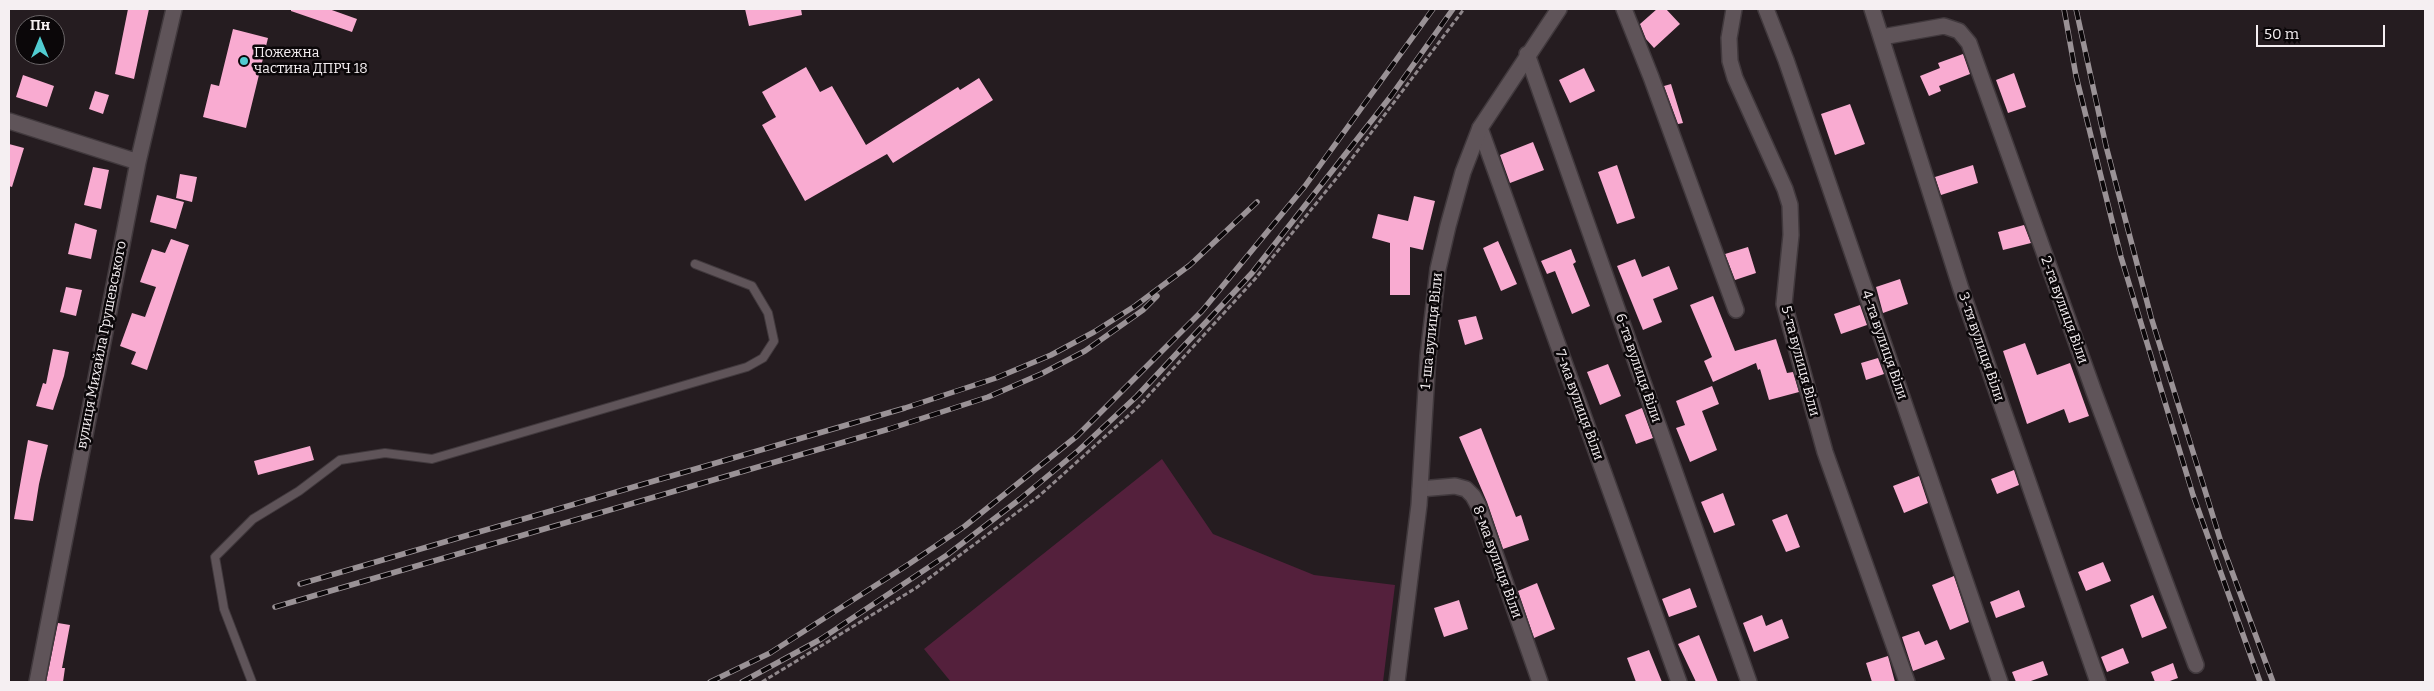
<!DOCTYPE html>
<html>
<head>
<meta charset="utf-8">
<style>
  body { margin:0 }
  #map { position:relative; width:2434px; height:691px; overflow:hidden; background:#251c20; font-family:Bitter,serif }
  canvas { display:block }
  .frame { position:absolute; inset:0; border:10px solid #f5eff2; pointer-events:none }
  .north { position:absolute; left:15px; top:15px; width:50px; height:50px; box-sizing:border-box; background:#0b0709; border:1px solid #696466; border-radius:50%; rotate:0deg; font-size:14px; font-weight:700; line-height:20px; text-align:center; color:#f5eff2 }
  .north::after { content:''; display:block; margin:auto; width:18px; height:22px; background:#51ccd1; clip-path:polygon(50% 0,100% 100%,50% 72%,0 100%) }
  .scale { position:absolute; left:2256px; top:25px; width:129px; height:22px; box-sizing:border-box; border:2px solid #f5eff2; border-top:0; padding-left:6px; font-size:15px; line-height:18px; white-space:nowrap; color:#f5eff2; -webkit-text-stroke:4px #0b0709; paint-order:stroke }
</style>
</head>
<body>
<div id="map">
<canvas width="2434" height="691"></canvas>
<div class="frame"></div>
<div class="north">Пн</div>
<div class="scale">50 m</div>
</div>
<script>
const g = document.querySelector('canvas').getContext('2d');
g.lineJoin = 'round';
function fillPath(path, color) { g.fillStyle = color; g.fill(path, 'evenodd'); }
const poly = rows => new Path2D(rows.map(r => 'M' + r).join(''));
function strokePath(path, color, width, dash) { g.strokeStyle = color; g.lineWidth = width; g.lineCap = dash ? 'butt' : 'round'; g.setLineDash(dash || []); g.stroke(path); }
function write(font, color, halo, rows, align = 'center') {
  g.font = font + ' Bitter,serif'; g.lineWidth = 5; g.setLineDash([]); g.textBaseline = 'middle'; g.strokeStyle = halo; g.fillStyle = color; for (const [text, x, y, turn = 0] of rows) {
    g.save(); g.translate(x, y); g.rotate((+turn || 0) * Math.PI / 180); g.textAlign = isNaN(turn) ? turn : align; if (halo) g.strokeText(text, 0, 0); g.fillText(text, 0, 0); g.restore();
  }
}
fillPath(poly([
  [1162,459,1213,534,1314,575,1395,585,1383,682,951,682,924,649]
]), '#54203c');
fillPath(poly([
  [128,9,149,9,134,79,115,74],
  [291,9,329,9,357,19,352,32,291,11],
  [745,9,801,9,802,15,749,26],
  [1657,9,1666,9,1680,24,1654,48,1646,39,1640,24],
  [233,29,268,38,246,128,203,117,211,84,219,86],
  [1963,54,1970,74,1939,86,1941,91,1929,96,1920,76,1940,68,1938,63],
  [806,67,820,92,832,86,866,145,958,87,960,90,979,78,993,100,893,163,887,154,805,201,762,125,776,117,762,92],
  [1584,68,1595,91,1570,103,1559,80],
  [2014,73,2026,107,2008,113,1996,80],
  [23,75,54,86,47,107,16,97],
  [1671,84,1683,123,1678,124,1664,86],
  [95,91,109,95,103,114,89,109],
  [1850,104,1865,144,1835,155,1821,114],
  [1533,142,1544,170,1510,183,1500,155],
  [9,144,24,148,12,187,9,186],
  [1617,165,1635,218,1617,224,1598,172],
  [1973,165,1978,183,1941,195,1935,177],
  [93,167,109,170,101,209,84,205],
  [180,174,197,177,192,202,176,198],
  [157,195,184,202,176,229,150,222],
  [1414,196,1435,201,1423,250,1410,247,1410,295,1390,295,1390,243,1372,238,1378,214,1408,221],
  [75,223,97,230,91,259,68,254],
  [2024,225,2031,243,2003,250,1998,232],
  [171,239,189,245,147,370,131,364,136,352,120,346,132,313,145,317,156,287,140,282,152,249,165,253],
  [1498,241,1517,284,1501,291,1483,248],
  [1748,247,1756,273,1735,280,1725,254],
  [1571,249,1576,262,1573,264,1590,306,1572,314,1555,271,1547,274,1541,261],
  [1635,259,1642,277,1669,266,1678,289,1653,299,1662,322,1643,330,1617,266],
  [1900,279,1908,304,1883,313,1876,287],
  [66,287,82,290,76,316,60,312],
  [1713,296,1735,351,1776,339,1787,373,1793,372,1799,392,1769,400,1760,369,1758,370,1756,363,1713,382,1704,361,1712,357,1690,305],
  [1860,305,1867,325,1841,334,1834,314],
  [1476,316,1483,339,1465,345,1458,320],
  [2025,343,2037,375,2070,363,2089,416,2069,423,2064,409,2027,424,2003,351],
  [53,349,69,352,64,376,53,410,36,406,43,383,46,384],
  [1878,358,1884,374,1866,380,1861,363],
  [1608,364,1621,396,1600,405,1587,372],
  [1712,386,1719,404,1702,411,1717,450,1690,462,1676,428,1685,425,1676,401],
  [1642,408,1653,438,1636,444,1625,415],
  [1481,428,1516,517,1521,515,1529,540,1503,549,1487,502,1459,437],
  [28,440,48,445,39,484,33,521,14,519],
  [310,446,314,460,258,475,254,461],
  [2014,470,2019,485,1997,494,1991,479],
  [1919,476,1928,503,1904,513,1893,486],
  [1723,493,1735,525,1714,533,1701,502],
  [1787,514,1800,547,1786,552,1772,520],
  [2103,562,2111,581,2086,591,2078,572],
  [1954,576,1969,622,1950,630,1932,585],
  [1537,583,1555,629,1534,638,1518,591],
  [1690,588,1697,607,1669,617,1662,599],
  [2019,590,2025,607,1996,618,1990,602],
  [2153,595,2167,628,2142,638,2130,605],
  [1459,600,1468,629,1444,637,1434,608],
  [1762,615,1766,626,1782,619,1789,638,1754,652,1743,623],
  [58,623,70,625,62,668,65,668,63,682,46,682],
  [1919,631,1925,645,1937,640,1945,659,1913,671,1902,637],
  [1699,635,1718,682,1696,682,1678,644],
  [2123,648,2129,663,2107,672,2101,657],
  [1649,650,1662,682,1636,682,1627,658],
  [1888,656,1895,682,1872,682,1866,663],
  [2043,661,2048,675,2028,682,2016,682,2012,672],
  [2173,663,2178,678,2167,682,2155,682,2151,672]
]), '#f9abd1');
const service = poly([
  [252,682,224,609,215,557,253,519,299,491,340,460,385,453,432,459,747,367,763,358,774,341,768,313,752,286,695,264]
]);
const minor = poly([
  [1624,9,1651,77,1736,310],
  [1734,9,1729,38,1730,61,1735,78,1785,189,1790,205,1791,235,1784,304,1825,452,1907,682],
  [1766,9,1786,60,2000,682],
  [1872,9,1961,289,2098,682],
  [1882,37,1944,26,1959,31,1969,43,2094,392,2196,665],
  [1527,54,1749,682],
  [9,121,138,162],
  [1480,128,1679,682],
  [1420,489,1455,486,1466,489,1473,496,1478,505,1540,682],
  [37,682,138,162,174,9]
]);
const secondary = poly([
  [1397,682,1419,505,1428,356,1438,269,1448,226,1463,172,1480,128,1559,9]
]);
strokePath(service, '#41393d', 10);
strokePath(minor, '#41393d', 18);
strokePath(secondary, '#41393d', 18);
strokePath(poly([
  [762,682,916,588,1039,496,1139,406,1255,279,1344,169,1464,9]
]), '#8f878b', 3, [5, 2.5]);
strokePath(service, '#5f5459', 8);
strokePath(minor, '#5f5459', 15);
strokePath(secondary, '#5f5459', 15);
const rail = poly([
  [2064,9,2076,76,2121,257,2193,495,2260,682],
  [2076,9,2106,146,2151,317,2221,542,2273,682],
  [300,584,905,408,996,378,1051,355,1094,332,1135,306,1190,265,1257,202],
  [275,607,889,429,988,397,1041,374,1085,351,1143,310,1157,296],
  [710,682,770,653,909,564,965,526,1077,436,1202,311,1305,186,1433,9],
  [742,682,821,639,947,555,1020,499,1079,450,1137,396,1252,273,1391,96,1453,9]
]);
strokePath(rail, '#9a9296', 5.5);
strokePath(rail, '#0b0709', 4, [11]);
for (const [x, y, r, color] of [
  [244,61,5,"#51ccd1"]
]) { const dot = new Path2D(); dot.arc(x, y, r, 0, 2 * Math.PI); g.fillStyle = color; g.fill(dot); strokePath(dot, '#0b0709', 2); }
write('14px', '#f5eff2', '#0b0709', [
  ["Пожежна",254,53],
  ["частина ДПРЧ 18",254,69]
], 'left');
write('14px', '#f5eff2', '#0b0709', [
  ["2-га вулиця Віли",2064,310,70],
  ["1-ша вулиця Віли",1432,331,-84],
  ["вулиця Михайла Грушевського",102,345,-79],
  ["4-та вулиця Віли",1884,345,71],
  ["3-тя вулиця Віли",1981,347,71],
  ["5-та вулиця Віли",1800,361,75],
  ["6-та вулиця Віли",1638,368,71],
  ["7-ма вулиця Віли",1579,405,70],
  ["8-ма вулиця Віли",1497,562,70]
]);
</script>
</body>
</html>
